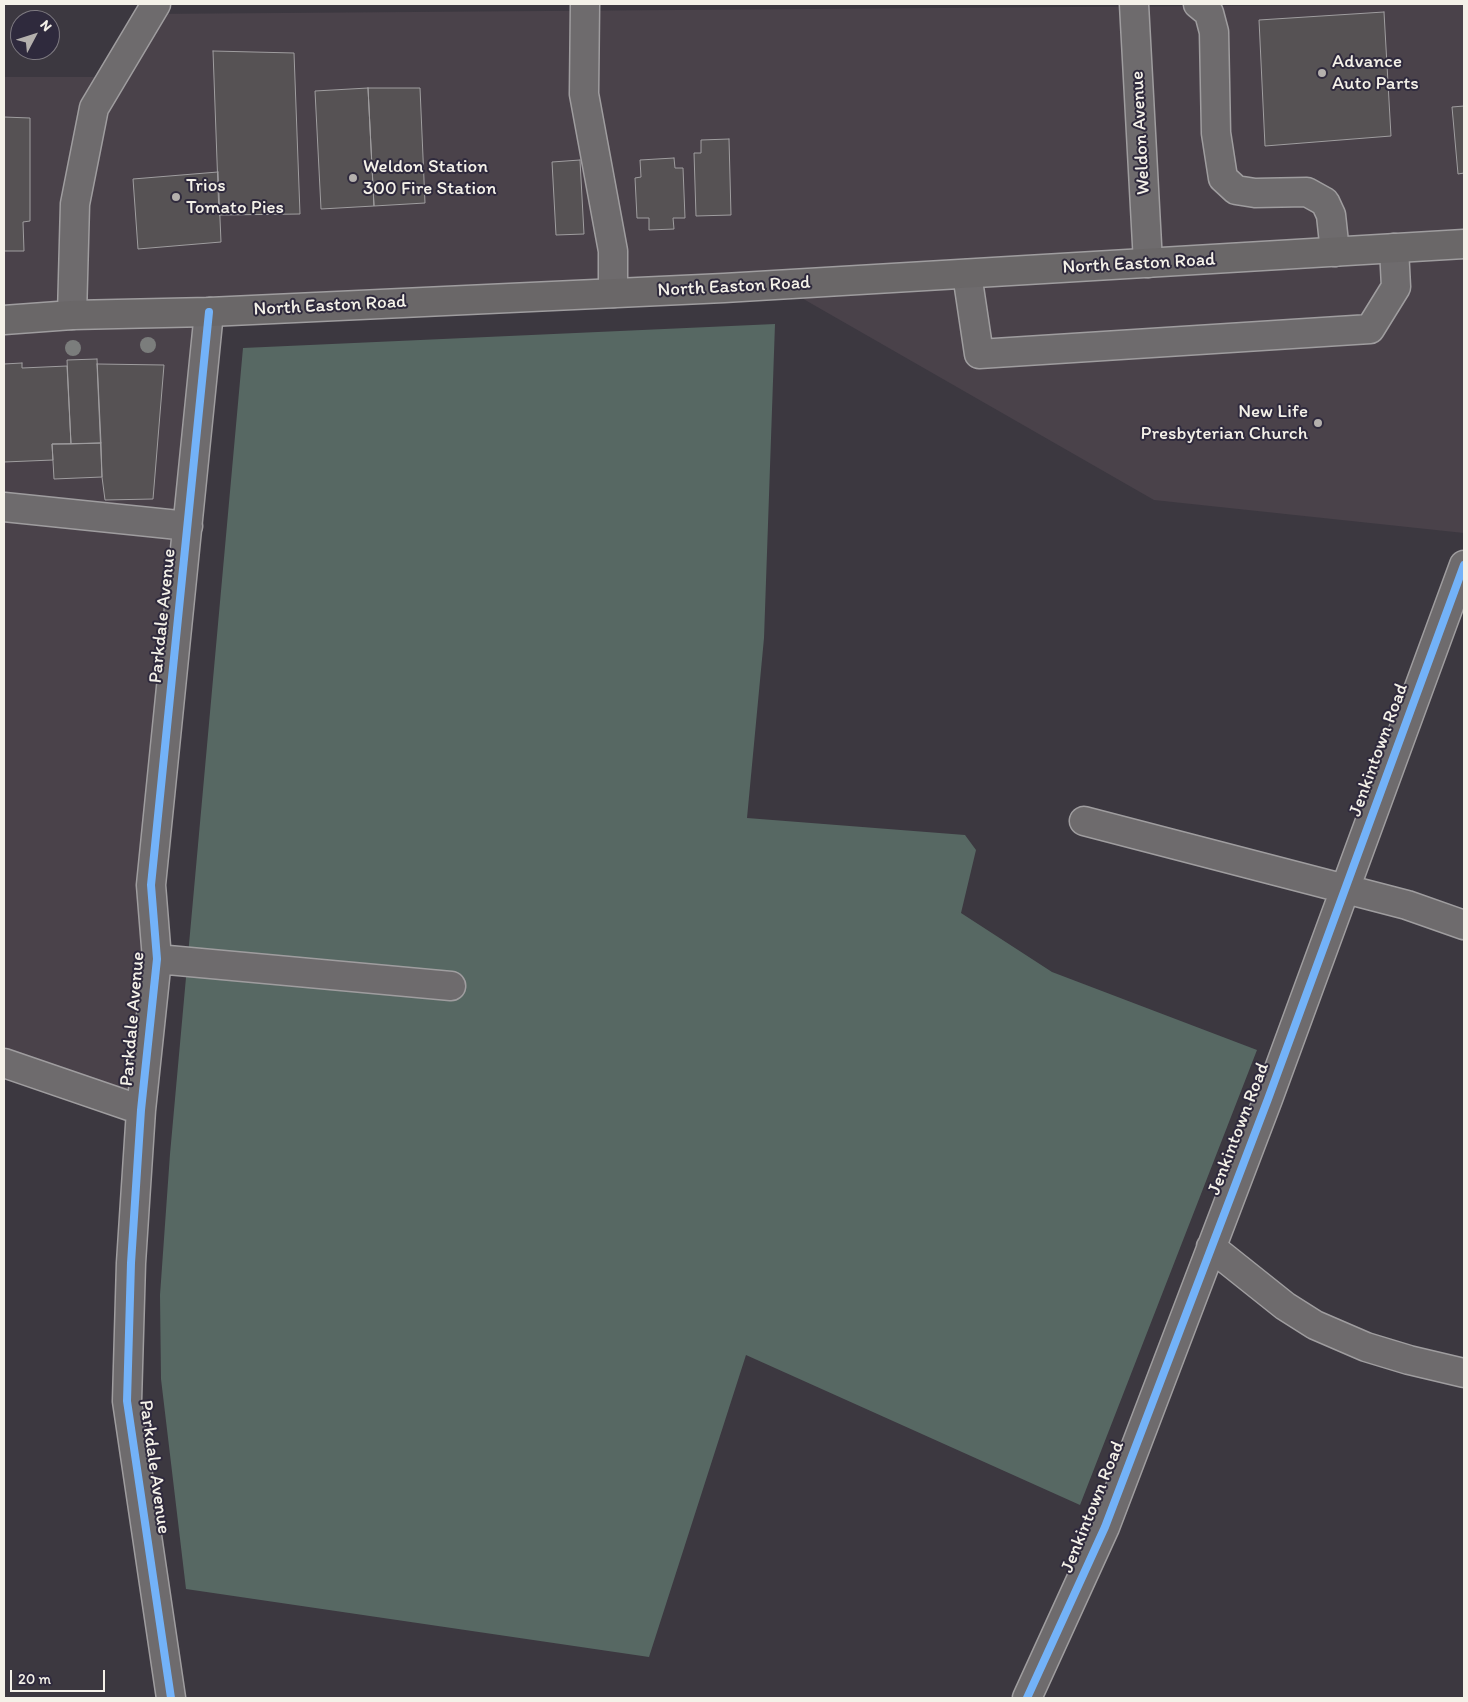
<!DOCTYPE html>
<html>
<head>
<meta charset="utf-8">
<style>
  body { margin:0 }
  #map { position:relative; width:1468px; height:1702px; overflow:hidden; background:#3c3840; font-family:Itim,sans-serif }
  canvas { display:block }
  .frame { position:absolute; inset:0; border:5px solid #f4f1e8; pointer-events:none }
  .north { position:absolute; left:10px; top:10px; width:50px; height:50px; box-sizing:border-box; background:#2f2a3d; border:1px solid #7e7a81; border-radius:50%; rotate:50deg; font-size:14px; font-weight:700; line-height:20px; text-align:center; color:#f4f1e8 }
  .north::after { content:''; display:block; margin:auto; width:18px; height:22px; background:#b4b0ad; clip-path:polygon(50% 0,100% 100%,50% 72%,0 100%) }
  .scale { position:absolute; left:10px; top:1670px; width:95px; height:22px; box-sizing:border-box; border:2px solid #f4f1e8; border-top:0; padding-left:6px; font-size:15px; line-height:18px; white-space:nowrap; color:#f4f1e8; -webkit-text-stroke:4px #2f2a3d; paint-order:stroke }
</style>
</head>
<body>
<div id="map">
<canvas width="1468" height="1702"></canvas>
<div class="frame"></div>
<div class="north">N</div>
<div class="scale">20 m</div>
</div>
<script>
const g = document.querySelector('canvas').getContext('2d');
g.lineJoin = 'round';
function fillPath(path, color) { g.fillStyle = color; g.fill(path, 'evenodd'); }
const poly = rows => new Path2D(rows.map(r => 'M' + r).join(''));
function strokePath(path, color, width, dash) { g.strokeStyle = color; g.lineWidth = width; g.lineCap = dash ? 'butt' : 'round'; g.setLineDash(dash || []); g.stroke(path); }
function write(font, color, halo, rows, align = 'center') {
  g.font = font + ' Itim,sans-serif'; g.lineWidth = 4; g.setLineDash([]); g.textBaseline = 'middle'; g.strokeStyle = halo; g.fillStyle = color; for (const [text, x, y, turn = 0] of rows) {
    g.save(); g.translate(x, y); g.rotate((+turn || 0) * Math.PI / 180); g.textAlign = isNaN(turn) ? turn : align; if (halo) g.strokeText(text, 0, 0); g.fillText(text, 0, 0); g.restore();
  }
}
fillPath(poly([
  [1464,4,1464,533,1154,500,779,285,209,312,141,1110,4,1061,4,77,112,77,150,14]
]), '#4a424a');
fillPath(poly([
  [775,324,764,638,747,818,965,835,976,850,961,913,1052,972,1257,1050,1080,1505,746,1355,649,1657,186,1589,161,1379,160,1295,170,1154,243,348]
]), '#576863');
const building = poly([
  [1384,12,1391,136,1265,146,1259,20,1384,12],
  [213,51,294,53,300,214,219,215,213,51],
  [368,88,374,206,321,209,315,91,368,88],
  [368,88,420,88,425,203,374,206,368,88],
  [1464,106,1464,173,1458,174,1452,107,1464,106],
  [4,117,30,118,30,221,23,222,24,251,4,251,4,117],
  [729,139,731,215,696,216,694,153,701,153,701,140,729,139],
  [674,158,675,168,683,168,685,218,673,218,674,229,649,230,649,218,637,218,635,178,641,177,640,160,674,158],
  [580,160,584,234,556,235,552,162,580,160],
  [218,172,221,242,138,249,133,179,218,172],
  [97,359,101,443,71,444,67,360,97,359],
  [22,363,22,368,67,366,71,444,52,444,53,460,4,462,4,364,22,363],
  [97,364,164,365,153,499,105,500,102,477,97,364],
  [101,443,102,477,54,479,52,444,101,443]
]);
fillPath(building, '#565254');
strokePath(building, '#9f9d9f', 1);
const minor = poly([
  [585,4,584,94,613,251,613,293],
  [1134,4,1148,263],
  [1198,4,1209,13,1214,32,1216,133,1223,178,1236,190,1255,193,1307,192,1325,202,1331,215,1335,252],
  [967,274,979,354,1370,329,1396,287,1394,248],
  [72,315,75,204,94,108,156,4],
  [4,507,188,526],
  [1084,821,1407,905,1464,925],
  [157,959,451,986],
  [4,1063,141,1110],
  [1211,1247,1285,1306,1315,1325,1366,1347,1409,1360,1464,1373],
  [171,1698,127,1401,131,1263,141,1110,157,959,151,885,209,312],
  [1027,1698,1105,1527,1268,1099,1464,565]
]);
const major = poly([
  [4,320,72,315,209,312,724,288,1464,244]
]);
strokePath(minor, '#9f9d9f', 31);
strokePath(major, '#9f9d9f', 31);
strokePath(minor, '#6e6b6d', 28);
strokePath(major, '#6a6768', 28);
strokePath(poly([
  [171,1698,127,1401,131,1263,141,1110,157,959,151,885,209,312],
  [1027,1698,1105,1527,1268,1099,1464,565]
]), '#73b2f8', 8);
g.fillStyle = '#7b7d7c';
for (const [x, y] of [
  [148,345],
  [73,348]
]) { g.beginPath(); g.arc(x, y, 8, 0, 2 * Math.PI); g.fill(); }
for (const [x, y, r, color] of [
  [1322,73,5,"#b4b0ad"],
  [353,178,5,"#b4b0ad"],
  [176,197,5,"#b4b0ad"],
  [1318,423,5,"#b4b0ad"]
]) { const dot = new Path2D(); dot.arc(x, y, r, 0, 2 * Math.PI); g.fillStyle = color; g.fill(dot); strokePath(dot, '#2f2a3d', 2); }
write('19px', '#f4f1e8', '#2f2a3d', [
  ["Advance",1332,62],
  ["Auto Parts",1332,84],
  ["Weldon Station",363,167],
  ["300 Fire Station",363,189],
  ["Trios",186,186],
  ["Tomato Pies",186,208],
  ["New Life",1308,412,"right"],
  ["Presbyterian Church",1308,434,"right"]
], 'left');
write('19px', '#f4f1e8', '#2f2a3d', [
  ["Weldon Avenue",1141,133,-93],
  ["North Easton Road",1139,264,-3],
  ["North Easton Road",734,287,-3],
  ["North Easton Road",330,306,-3],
  ["Parkdale Avenue",163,616,-84],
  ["Jenkintown Road",1379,750,-70],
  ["Parkdale Avenue",133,1019,-85],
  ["Jenkintown Road",1239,1129,-69],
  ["Parkdale Avenue",154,1467,82],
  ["Jenkintown Road",1093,1507,-68]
]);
</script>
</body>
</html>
